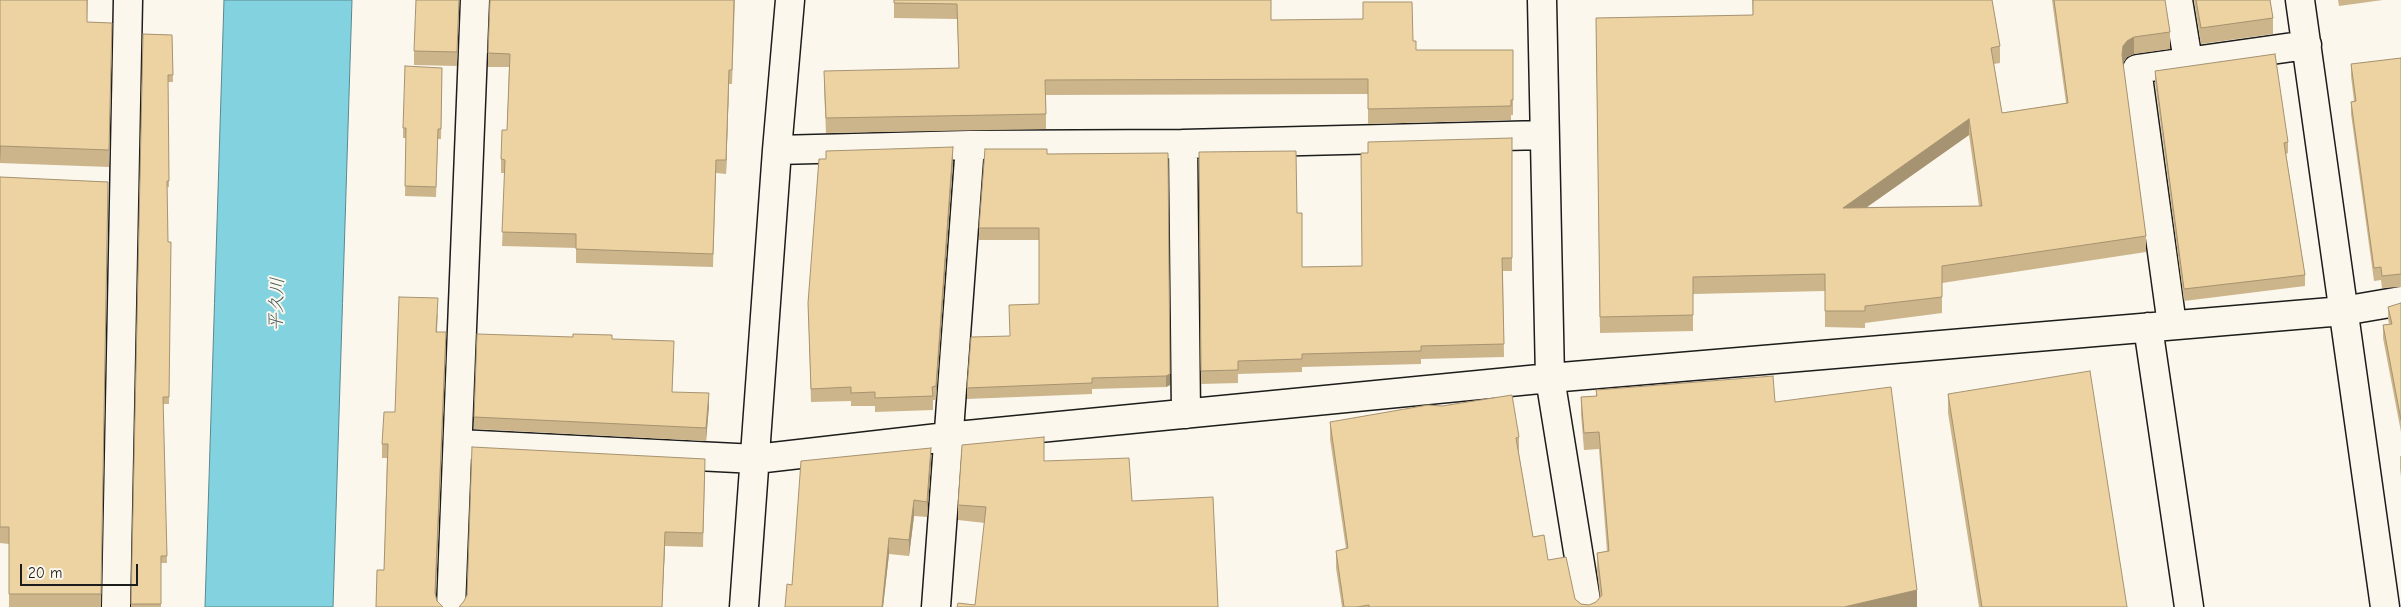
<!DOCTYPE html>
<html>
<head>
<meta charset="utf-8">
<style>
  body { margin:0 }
  #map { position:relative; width:2401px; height:607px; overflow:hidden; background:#fbf7ec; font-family:"Comic Neue",sans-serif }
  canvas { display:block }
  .scale { position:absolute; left:20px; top:564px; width:118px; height:22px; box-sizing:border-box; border:2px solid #1c1c1c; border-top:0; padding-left:6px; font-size:15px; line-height:18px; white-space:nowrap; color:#1c1c1c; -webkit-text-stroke:4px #fbf7ec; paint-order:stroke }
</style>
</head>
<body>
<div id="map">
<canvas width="2401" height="607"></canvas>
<div class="scale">20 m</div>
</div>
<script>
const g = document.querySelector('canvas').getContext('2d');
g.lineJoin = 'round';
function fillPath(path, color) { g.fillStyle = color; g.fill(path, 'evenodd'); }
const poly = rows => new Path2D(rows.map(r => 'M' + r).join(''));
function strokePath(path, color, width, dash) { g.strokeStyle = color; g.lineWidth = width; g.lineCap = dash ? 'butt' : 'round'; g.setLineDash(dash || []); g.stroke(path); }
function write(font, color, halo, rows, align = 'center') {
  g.font = font + ' "Comic Neue","Klee One",sans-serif'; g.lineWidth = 4; g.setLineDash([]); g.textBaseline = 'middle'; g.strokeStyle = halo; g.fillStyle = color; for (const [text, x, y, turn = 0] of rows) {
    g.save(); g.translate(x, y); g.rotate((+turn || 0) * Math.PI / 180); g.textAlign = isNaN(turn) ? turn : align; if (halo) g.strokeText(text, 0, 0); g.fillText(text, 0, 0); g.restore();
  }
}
const water = poly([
  [224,0,352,0,333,607,205,607,224,0]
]);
fillPath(water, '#83d2e0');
strokePath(water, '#5a8992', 1);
const minor = poly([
  [1542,0,1550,378,1587,607],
  [2178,0,2188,61],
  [2300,0,2385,607],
  [1183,144,1186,414],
  [777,150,970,145,1183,144,1544,135],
  [2172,325,2137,69,2307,45],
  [2148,327,2189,607],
  [459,444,756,459,947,437,1550,378,2343,311,2401,301],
  [116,607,128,0],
  [451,607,475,0],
  [744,607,777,150,790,0],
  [936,607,970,145]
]);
strokePath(minor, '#1c1c1c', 31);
strokePath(minor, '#fbf7ec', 28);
fillPath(poly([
  [0,0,88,0,87,22,112,23,109,167,0,163],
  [459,0,457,66,414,65,414,51],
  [735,0,732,84,729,84,726,174,716,173,713,267,576,263,576,248,502,246,505,173,501,173,501,159,507,130,509,67,488,67,488,53],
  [894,0,1271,20,1413,41,1416,50,1513,50,1513,115,1511,115,1511,120,1368,124,1368,94,1046,95,1046,129,826,133,824,86,959,68,957,19,894,18],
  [1752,0,1992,0,2000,46,2000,63,1994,64,2002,113,2066,103,2052,0,2165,0,2170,32,2170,49,2134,54,2127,57,2123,63,2146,236,2146,252,1942,283,1942,313,1865,323,1865,328,1825,327,1825,291,1693,294,1693,331,1600,333,1596,18,1753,15],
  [1969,135,1979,206,1867,207],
  [2194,0,2270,0,2273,18,2273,34,2201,44],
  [2338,0,2383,0,2339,6],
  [143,34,172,35,173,82,168,82,169,187,167,187,168,242,171,242,169,404,163,404,167,563,161,563,161,607,131,607],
  [2401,58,2401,287,2382,288,2381,280,2374,281,2351,114,2351,102,2354,101,2351,76,2351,64],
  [442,68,441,139,438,139,436,197,405,196,406,138,403,138,403,128],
  [2155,71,2288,142,2288,153,2286,154,2305,275,2305,286,2184,301,2155,82],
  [1512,138,1512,271,1503,271,1504,357,1421,359,1421,364,1302,367,1302,372,1238,374,1238,383,1201,384,1199,152,1297,213,1302,267,1362,266,1368,153],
  [1168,153,1170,385,1166,387,1092,389,1092,394,967,399,967,388,1039,304,1039,240,979,240,979,228,1047,154],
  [826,159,953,161,936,400,933,400,933,410,875,412,875,406,851,406,851,401,811,402,808,303],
  [0,177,108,182,101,607,9,607,9,544,0,543],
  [2401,303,2401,432,2383,338,2383,325,2389,324,2388,319,2388,307],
  [438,312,437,332,446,346,436,595,384,570,387,458,382,458,382,444,395,412],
  [612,339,674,353,672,392,709,406,706,441,474,429,474,417],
  [1596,390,1775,402,1917,607,1342,607,1336,568,1336,551,1346,549,1330,439,1330,422,1519,437,1519,454,1533,537,1575,599,1581,604,1589,605,1596,602,1600,597,1597,570,1597,553,1607,551,1599,449,1584,450,1581,414,1581,397,1596,396],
  [1948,394,2127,607,1979,607,1948,413],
  [2400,456,2401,456,2401,477,2400,469],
  [1044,461,1132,501,975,605,985,523,958,520,958,505],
  [931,464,927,517,914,516,909,556,889,554,883,607,785,607,792,585],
  [705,472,703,547,665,546,662,607,459,607]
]), '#ccb58b');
fillPath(poly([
  [2134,37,2134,54,2127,57,2123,63,2122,55,2123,46,2127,41],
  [729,70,729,84,726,174,726,160],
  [1969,119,1969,135,1843,224,1843,208],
  [0,146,1,146,0,163],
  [953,147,953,161,936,400,936,386],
  [446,332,446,346,435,606,435,593],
  [1170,374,1170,385,1166,387,1166,376],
  [709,393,709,406,706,441,706,428],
  [931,448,931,464,927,517,927,502],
  [914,500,914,516,909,556,909,540],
  [665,532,665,546,662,607],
  [889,538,889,554,883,607,882,607],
  [1917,590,1917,607,1844,607]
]), '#a69371');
const building = poly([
  [0,0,87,0,87,22,112,23,109,150,0,146,0,0],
  [416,0,459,0,457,52,414,51,416,0],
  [490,0,734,0,732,70,729,70,726,160,716,160,713,254,576,249,576,234,502,232,505,160,501,159,502,130,507,130,510,54,488,53,490,0],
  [894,0,1271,0,1271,20,1363,19,1363,2,1412,2,1413,41,1416,41,1416,50,1513,50,1513,100,1511,100,1511,106,1368,109,1368,79,1045,80,1046,114,826,118,824,71,959,68,957,4,894,3,894,0],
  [1753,0,1992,0,2000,46,1991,48,2002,113,2068,103,2054,0,2165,0,2170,32,2134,37,2127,41,2123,46,2122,55,2146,236,1942,266,1942,297,1865,306,1865,311,1825,311,1825,274,1693,277,1693,315,1600,317,1596,18,1753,15,1753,0],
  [1969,119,1982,206,1843,208,1969,119],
  [2196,0,2270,0,2273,18,2201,28,2196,0],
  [143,34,172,35,173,75,168,75,169,181,167,181,168,242,171,242,169,397,163,397,167,556,161,556,161,604,131,604,143,34],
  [2275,54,2288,142,2284,143,2305,275,2184,289,2155,71,2275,54],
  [2401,58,2401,274,2382,276,2381,267,2374,268,2351,102,2356,101,2351,64,2401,58],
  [405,66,442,68,441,129,438,129,436,187,405,186,406,128,403,128,405,66],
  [1512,138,1512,258,1502,258,1504,344,1421,346,1421,351,1302,354,1302,359,1238,361,1238,370,1201,371,1199,152,1296,151,1297,213,1302,213,1302,267,1362,266,1361,153,1368,153,1368,142,1512,138],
  [953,147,936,386,932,387,933,396,875,398,875,392,851,393,851,387,811,389,808,303,819,159,826,159,826,151,953,147],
  [985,149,1047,149,1047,154,1168,153,1170,374,1166,376,1092,378,1092,383,967,388,971,337,1010,336,1009,305,1039,304,1039,228,979,228,985,149],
  [0,177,108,182,101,594,9,594,9,527,0,527,0,177],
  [399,297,438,298,436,332,446,332,435,593,437,601,443,607,376,607,377,570,384,570,388,444,382,444,384,412,395,412,399,297],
  [2401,303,2401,420,2383,325,2392,324,2388,307,2401,303],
  [477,334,573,337,573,334,612,335,612,339,674,341,672,392,709,393,706,428,474,417,477,334],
  [2090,371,2127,607,1982,607,1948,394,2090,371],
  [1773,376,1775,402,1891,387,1917,590,1844,607,1369,607,1369,605,1357,607,1344,607,1336,551,1348,548,1330,422,1428,405,1442,406,1512,395,1519,437,1516,438,1533,537,1544,535,1548,560,1566,557,1575,599,1581,604,1589,605,1596,602,1602,595,1597,553,1609,551,1599,432,1584,433,1581,397,1597,396,1596,390,1773,376],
  [1044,437,1044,461,1129,458,1132,501,1213,497,1218,607,957,607,958,603,975,605,986,507,958,505,962,445,1044,437],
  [472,447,705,459,703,533,665,532,662,607,459,607,464,601,467,595,472,447],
  [931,448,927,502,914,500,909,540,889,538,882,607,785,607,787,584,792,585,801,461,931,448]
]);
fillPath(building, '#edd2a2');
strokePath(building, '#a69371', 1);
write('italic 18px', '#405c61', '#fbf7ec', [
  ["平久川",277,304,-88]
]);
</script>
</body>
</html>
